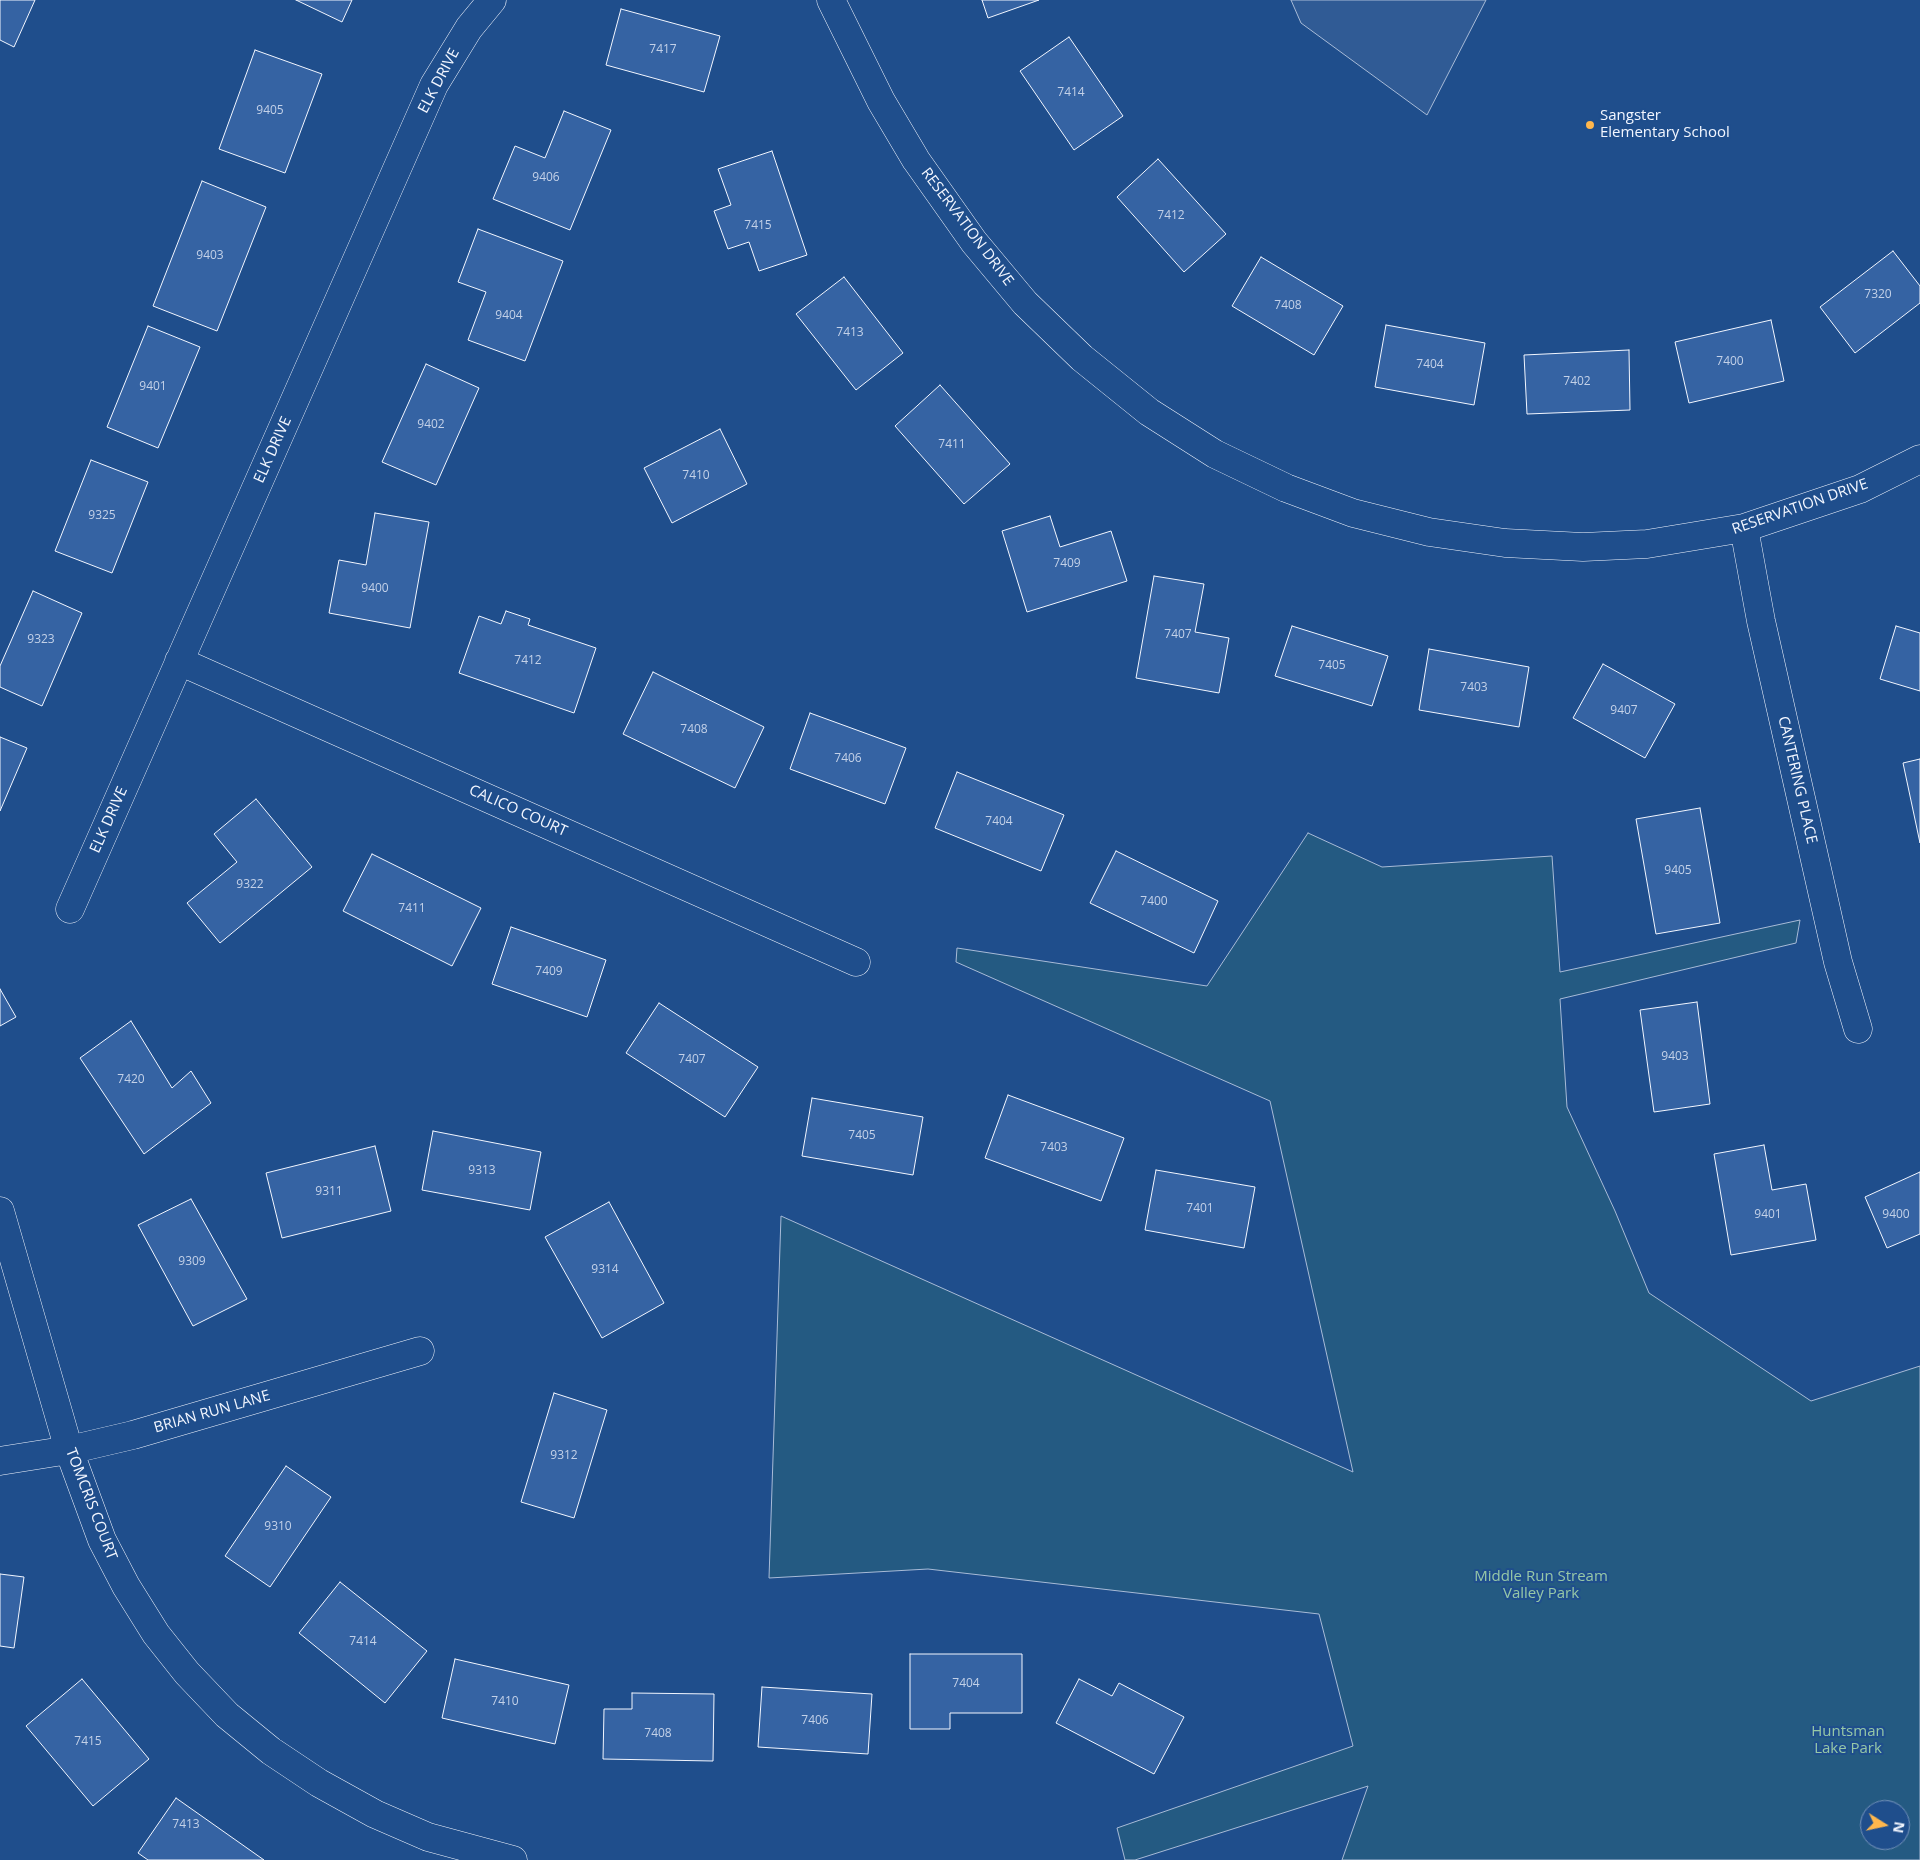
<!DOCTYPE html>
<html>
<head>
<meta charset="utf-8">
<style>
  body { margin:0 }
  #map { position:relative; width:1920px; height:1860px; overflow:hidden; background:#1f4e8c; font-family:"Open Sans",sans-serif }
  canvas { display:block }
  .north { position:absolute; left:1860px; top:1800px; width:50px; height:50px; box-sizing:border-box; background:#1f4e8c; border:1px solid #7391ba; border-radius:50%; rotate:100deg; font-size:14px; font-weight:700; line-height:20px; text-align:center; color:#f2f6ff }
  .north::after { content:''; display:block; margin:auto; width:18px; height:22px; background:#ffb74d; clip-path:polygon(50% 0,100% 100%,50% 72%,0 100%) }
</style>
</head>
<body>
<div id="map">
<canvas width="1920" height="1860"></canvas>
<div class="north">N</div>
</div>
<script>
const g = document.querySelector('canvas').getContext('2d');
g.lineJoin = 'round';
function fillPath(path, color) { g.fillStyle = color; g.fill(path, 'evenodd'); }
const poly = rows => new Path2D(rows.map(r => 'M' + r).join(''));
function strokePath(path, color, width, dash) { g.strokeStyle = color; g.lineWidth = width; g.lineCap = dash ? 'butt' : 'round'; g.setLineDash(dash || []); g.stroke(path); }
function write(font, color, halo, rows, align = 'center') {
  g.font = font + ' "Open Sans",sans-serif'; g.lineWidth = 4; g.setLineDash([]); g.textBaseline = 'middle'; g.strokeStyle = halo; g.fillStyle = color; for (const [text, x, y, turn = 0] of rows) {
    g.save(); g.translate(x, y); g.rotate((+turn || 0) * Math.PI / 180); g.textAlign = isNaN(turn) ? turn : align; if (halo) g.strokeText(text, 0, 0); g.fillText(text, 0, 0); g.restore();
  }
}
const green = poly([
  [1308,833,1382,867,1552,856,1560,972,1800,920,1796,943,1560,999,1567,1107,1615,1211,1649,1293,1811,1401,1920,1366,1920,1860,1342,1860,1368,1786,1135,1860,1125,1860,1117,1828,1353,1746,1319,1614,928,1569,769,1578,781,1216,1353,1472,1270,1101,956,962,957,948,1207,986,1308,833],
  [1870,1810,1900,1810,1900,1840,1870,1840,1870,1810]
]);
fillPath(green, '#245a82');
strokePath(green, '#a8bbd7', 1);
const parking = poly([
  [1291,0,1486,0,1427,115,1301,23,1291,0]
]);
fillPath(parking, '#305b95');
strokePath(parking, '#a8bbd7', 1);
const building = poly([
  [0,0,35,0,14,47,0,40,0,0],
  [296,0,352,0,342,22,296,0],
  [982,0,1039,0,988,18,982,0],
  [621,9,720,36,704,92,606,65,621,9],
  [1069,37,1123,116,1074,150,1020,71,1069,37],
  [255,50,322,74,285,173,219,149,255,50],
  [564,111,611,130,570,230,493,199,515,146,545,158,564,111],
  [772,151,807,255,759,271,749,242,728,249,714,211,731,205,718,169,772,151],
  [1158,159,1226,234,1184,272,1117,197,1158,159],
  [202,181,266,207,217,331,153,306,202,181],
  [478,229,563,261,525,361,468,340,486,292,458,282,478,229],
  [1893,251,1920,286,1920,303,1855,353,1820,307,1893,251],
  [1261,257,1343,306,1314,355,1232,306,1261,257],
  [844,277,903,353,856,390,796,314,844,277],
  [1771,320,1784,381,1689,403,1675,342,1771,320],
  [1386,325,1485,343,1474,405,1375,387,1386,325],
  [148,326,200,347,158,448,107,427,148,326],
  [1629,350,1630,410,1527,414,1524,355,1629,350],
  [426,364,479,388,436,485,382,462,426,364],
  [940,385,1010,464,964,504,895,426,940,385],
  [720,429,747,484,672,523,644,468,720,429],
  [91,460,148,482,112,573,55,551,91,460],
  [375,513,429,522,410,628,329,613,339,560,366,565,375,513],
  [1050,516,1060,547,1111,531,1127,581,1027,612,1002,531,1050,516],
  [1154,576,1204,584,1195,632,1229,638,1219,693,1136,678,1154,576],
  [33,591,82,613,42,706,0,687,0,666,33,591],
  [506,611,530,619,528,625,596,648,574,713,459,673,479,616,501,624,506,611],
  [1292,626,1388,656,1372,706,1275,676,1292,626],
  [1896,626,1920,633,1920,691,1880,679,1896,626],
  [1429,649,1529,667,1519,727,1419,710,1429,649],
  [1603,664,1675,704,1645,758,1573,718,1603,664],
  [653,672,764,727,735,788,623,734,653,672],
  [810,713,906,748,885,804,790,769,810,713],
  [0,737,27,748,0,811,0,737],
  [1920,759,1920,843,1903,763,1920,759],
  [957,772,1064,815,1041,871,935,828,957,772],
  [256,799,312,867,220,943,187,903,237,862,214,834,256,799],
  [1700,808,1720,923,1656,934,1636,819,1700,808],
  [1116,851,1218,901,1194,953,1090,903,1116,851],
  [372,854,481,908,452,966,343,911,372,854],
  [511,927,606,960,587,1017,492,984,511,927],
  [0,989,16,1017,0,1026,0,989],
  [1697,1002,1710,1104,1654,1112,1640,1010,1697,1002],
  [659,1003,758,1067,725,1117,626,1053,659,1003],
  [131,1021,172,1088,191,1071,211,1103,144,1154,80,1058,131,1021],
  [1008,1095,1124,1138,1101,1201,985,1158,1008,1095],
  [812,1098,923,1117,913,1175,802,1156,812,1098],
  [433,1131,541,1152,530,1210,422,1190,433,1131],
  [1764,1145,1772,1190,1806,1184,1816,1240,1731,1255,1714,1154,1764,1145],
  [375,1146,391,1211,282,1238,266,1173,375,1146],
  [1156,1170,1255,1187,1244,1248,1145,1230,1156,1170],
  [1920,1172,1920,1234,1887,1248,1865,1197,1920,1172],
  [191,1199,247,1299,193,1326,138,1225,191,1199],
  [609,1202,664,1303,602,1338,545,1237,609,1202],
  [554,1393,607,1410,574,1518,521,1502,554,1393],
  [286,1466,331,1497,270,1587,225,1556,286,1466],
  [0,1574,24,1577,14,1648,0,1646,0,1574],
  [340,1582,427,1651,385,1703,299,1633,340,1582],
  [910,1654,1022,1654,1022,1713,950,1713,950,1729,910,1729,910,1654],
  [455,1659,569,1685,555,1744,442,1718,455,1659],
  [82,1679,149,1759,93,1806,26,1726,82,1679],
  [1079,1679,1112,1696,1119,1683,1184,1717,1154,1774,1056,1723,1079,1679],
  [762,1687,872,1694,868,1754,758,1747,762,1687],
  [632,1693,714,1694,713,1761,603,1759,604,1709,632,1709,632,1693],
  [176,1798,264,1860,148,1860,138,1853,176,1798]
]);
fillPath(building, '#3563a3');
strokePath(building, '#f2f6ff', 1);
const minor = poly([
  [831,0,881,101,916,160,974,242,1025,303,1082,358,1149,412,1215,454,1286,488,1353,513,1429,532,1505,543,1583,547,1647,544,1744,528,1860,489,1920,459],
  [1744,528,1761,621,1838,962,1858,1029],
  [179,661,856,962],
  [70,909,434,85,469,28,492,0],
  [0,1211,69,1450,102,1540,126,1586,156,1634,187,1673,227,1715,271,1751,319,1783,375,1814,428,1837,513,1860],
  [0,1461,69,1450,133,1435,420,1351]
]);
strokePath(minor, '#f2f6ff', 29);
strokePath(minor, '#1f4e8c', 28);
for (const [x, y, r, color] of [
  [1590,125,5,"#ffb74d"]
]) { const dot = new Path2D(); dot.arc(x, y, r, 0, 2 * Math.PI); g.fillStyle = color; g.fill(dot); strokePath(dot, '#1f4e8c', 2); }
write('12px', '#c3d1e8', null, [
  ["7417",663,50],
  ["7414",1071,93],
  ["9405",270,111],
  ["9406",546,178],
  ["7412",1171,216],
  ["7415",758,226],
  ["9403",210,256],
  ["7320",1878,295],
  ["7408",1288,306],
  ["9404",509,316],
  ["7413",850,333],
  ["7400",1730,362],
  ["7404",1430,365],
  ["7402",1577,382],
  ["9401",153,387],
  ["9402",431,425],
  ["7411",952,445],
  ["7410",696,476],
  ["9325",102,516],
  ["7409",1067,564],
  ["9400",375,589],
  ["7407",1178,635],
  ["9323",41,640],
  ["7412",528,661],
  ["7405",1332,666],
  ["7403",1474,688],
  ["9407",1624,711],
  ["7408",694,730],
  ["7406",848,759],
  ["7404",999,822],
  ["9405",1678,871],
  ["9322",250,885],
  ["7400",1154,902],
  ["7411",412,909],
  ["7409",549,972],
  ["9403",1675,1057],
  ["7407",692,1060],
  ["7420",131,1080],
  ["7405",862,1136],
  ["7403",1054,1148],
  ["9313",482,1171],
  ["9311",329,1192],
  ["7401",1200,1209],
  ["9401",1768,1215],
  ["9400",1896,1215],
  ["9309",192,1262],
  ["9314",605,1270],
  ["9312",564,1456],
  ["9310",278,1527],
  ["7414",363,1642],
  ["7404",966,1684],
  ["7410",505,1702],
  ["7406",815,1721],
  ["7408",658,1734],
  ["7415",88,1742],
  ["7413",186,1825]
]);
write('15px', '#f2f6ff', '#1f4e8c', [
  ["ELK DRIVE",439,81,-62],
  ["RESERVATION DRIVE",967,227,53],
  ["ELK DRIVE",273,450,-66],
  ["RESERVATION DRIVE",1800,507,-19],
  ["CANTERING PLACE",1797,780,77],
  ["CALICO COURT",518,811,24],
  ["ELK DRIVE",109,820,-66],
  ["BRIAN RUN LANE",212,1412,-16],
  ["TOMCRIS COURT",91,1504,69]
]);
write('15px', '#f2f6ff', '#1f4e8c', [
  ["Sangster",1600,116],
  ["Elementary School",1600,133]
], 'left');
write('15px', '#97c8a6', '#1f4e8c', [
  ["Middle Run Stream",1541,1577],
  ["Valley Park",1541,1594],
  ["Huntsman",1848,1732],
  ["Lake Park",1848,1749]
]);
</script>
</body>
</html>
